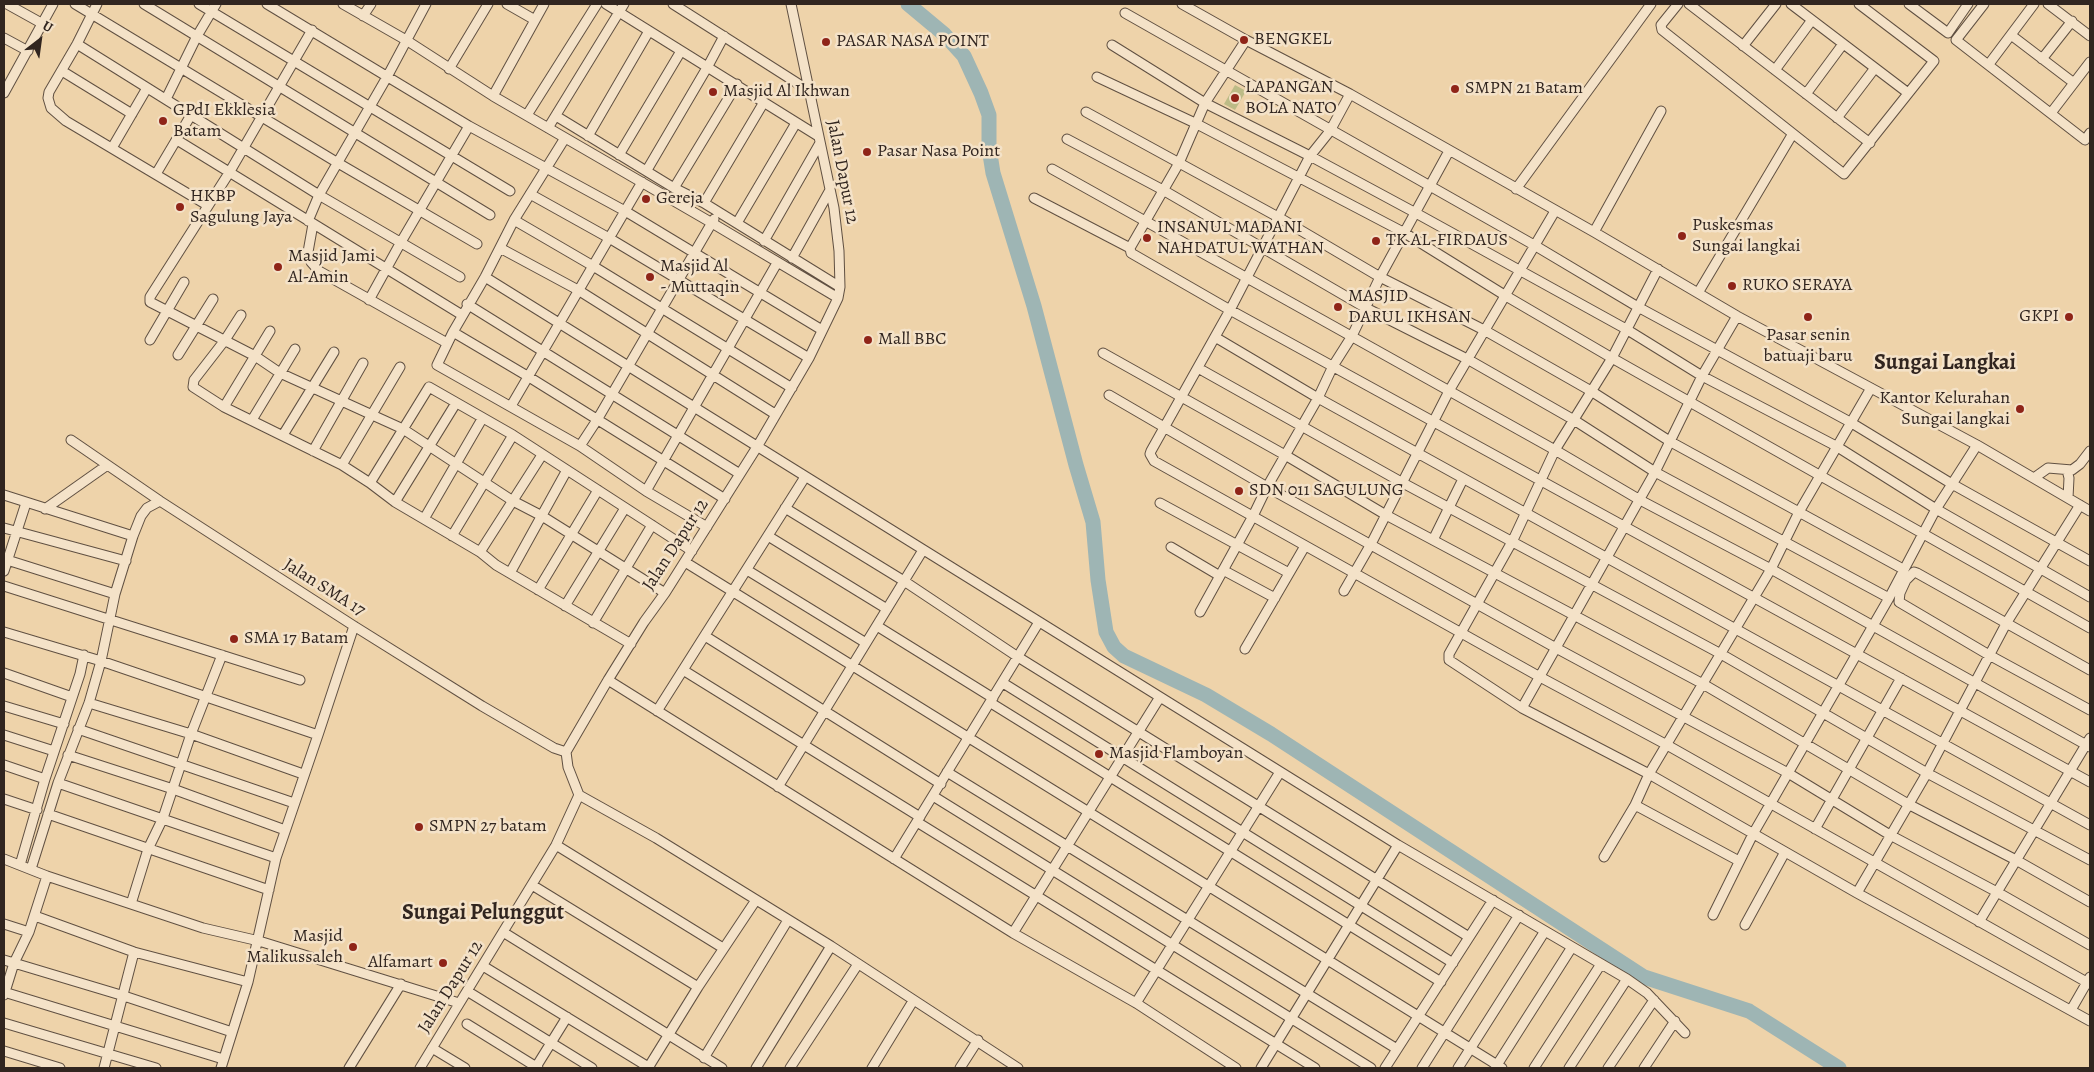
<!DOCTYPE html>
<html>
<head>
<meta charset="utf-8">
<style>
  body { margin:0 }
  #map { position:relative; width:2094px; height:1072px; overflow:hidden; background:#eed3aa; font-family:Alegreya,serif }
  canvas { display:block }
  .frame { position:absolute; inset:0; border:5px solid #31251f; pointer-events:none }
  .north { position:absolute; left:15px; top:15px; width:50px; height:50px; -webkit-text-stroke:4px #f4e2c8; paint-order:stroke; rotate:30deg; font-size:14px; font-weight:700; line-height:20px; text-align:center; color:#31251f }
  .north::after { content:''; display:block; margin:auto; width:18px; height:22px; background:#31251f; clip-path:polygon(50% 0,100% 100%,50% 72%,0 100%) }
</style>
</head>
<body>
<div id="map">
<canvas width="2094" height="1072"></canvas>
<div class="frame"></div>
<div class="north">U</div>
</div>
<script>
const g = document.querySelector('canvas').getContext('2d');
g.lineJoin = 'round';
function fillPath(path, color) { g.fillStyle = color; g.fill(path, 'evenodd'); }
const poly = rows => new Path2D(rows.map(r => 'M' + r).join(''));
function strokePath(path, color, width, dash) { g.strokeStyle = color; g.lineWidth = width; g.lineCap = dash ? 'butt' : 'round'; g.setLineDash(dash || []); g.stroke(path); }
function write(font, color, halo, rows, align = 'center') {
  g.font = font + ' Alegreya,serif'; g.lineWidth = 5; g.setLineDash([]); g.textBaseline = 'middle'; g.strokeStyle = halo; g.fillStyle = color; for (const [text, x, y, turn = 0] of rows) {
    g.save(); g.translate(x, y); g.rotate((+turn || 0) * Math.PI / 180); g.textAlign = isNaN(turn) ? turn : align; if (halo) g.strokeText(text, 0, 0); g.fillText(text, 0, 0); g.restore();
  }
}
fillPath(poly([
  [1235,85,1246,91,1235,110,1224,104]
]), '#bcbb86');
strokePath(poly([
  [908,4,944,34,964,56,981,93,989,115,989,148,993,173,1034,306,1076,465,1093,522,1098,580,1106,632,1114,647,1124,656,1206,695,1271,734,1644,977,1749,1011,1839,1068]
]), '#9eb5b4', 15);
const minor = poly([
  [7,4,43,24],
  [75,4,338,163,477,244],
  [97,4,77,44,49,92,48,98,51,108,66,121,207,205],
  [144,4,490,215],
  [199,4,510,191],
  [267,4,469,126,625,211,822,330],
  [343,4,406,40,493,96,712,223,838,298],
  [507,4,535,20],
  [606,4,818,136],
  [673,4,808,90],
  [1182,4,1246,40,1350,94,1594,232,1737,316,1977,445,2090,511],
  [1678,4,1661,25,1662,30,1844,174,1934,61,1859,4],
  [1689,4,1870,143],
  [1791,4,1908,93],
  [1909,4,1948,33,1968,4],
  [1984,4,1956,40,2085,140,2090,133],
  [2048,4,2090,36],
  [1125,13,1534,245,1638,307,1850,422,1952,484,2090,561],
  [363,16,371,4],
  [312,30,229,173,150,297,150,302,255,356,280,373,403,429,513,501,542,516,665,593],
  [2011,35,2074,83],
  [4,38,28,51],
  [77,44,319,195,460,277],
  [1112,45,1205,103,1310,156,1414,212,1626,329,1702,376,1836,446,1936,509,2090,597],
  [1743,46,1776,4],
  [2042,59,2072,21],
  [1989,64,2034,4],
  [449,69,488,4],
  [1775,70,1812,20],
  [62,71,132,114],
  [1097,77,1195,123,1403,232,1506,296,1612,358,2090,628],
  [4,93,53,4],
  [1350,94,1330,131,1310,156,1230,310,1151,451,1150,454,1154,461,1540,677,1667,745,2090,984],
  [1806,94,1843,44],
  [493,96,544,4],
  [166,99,197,36,216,4],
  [1086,112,1278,217,1380,277,1352,336,1333,366,1318,398,1267,487,1253,516,1200,612],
  [2051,113,2090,62],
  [527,115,597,4],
  [556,116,674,188,704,203,840,287],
  [1837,118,1875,68],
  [548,128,624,4],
  [588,136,649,31],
  [565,138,514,220,485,277,453,332,437,365,580,446,646,491,707,527],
  [1067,139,1163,190,1366,308,1469,360,1574,420,1655,472,1889,598],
  [177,140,462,315],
  [112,148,147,88],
  [1449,151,1380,277,1484,330,1591,391,1671,442,1903,569],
  [619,155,681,51],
  [1052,169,1555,450,1640,500,1771,569,2090,747],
  [647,170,708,66,724,36],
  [156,174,191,115],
  [674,188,737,84],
  [1516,189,1651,4],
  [530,194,609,238,809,358],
  [1034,198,1130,248,1131,253,1230,310,2090,782],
  [704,203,764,102],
  [514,220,593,266,792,388],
  [308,221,319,195,387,77,426,4],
  [737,223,796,123],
  [313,224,308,252,311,262,319,271,447,343],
  [1594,232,1661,111],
  [764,241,820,143],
  [500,248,578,290,775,414],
  [1130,248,1179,163,1205,103,1246,40],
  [792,258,830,190],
  [1658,269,1612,358,1555,450,1513,540,1449,654,1449,660,1522,708,1649,774,1857,893,2090,1021],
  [485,277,1398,845,1627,979,1647,993,1685,1033],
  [1698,293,1792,135],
  [369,300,401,242,469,126],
  [467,304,740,474],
  [241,315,225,340,194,380,193,387,224,407,342,465,370,483],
  [453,332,529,377,725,499],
  [1215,337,1318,398,2090,825],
  [150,340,184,282],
  [1103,353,1285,455,1386,515,1703,684,1908,804,2016,860,2090,902],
  [178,355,213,299],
  [1198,368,1403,483,1721,654,1927,773,2090,860],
  [1109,395,1267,487,1556,648,1788,773,1890,835,1997,892,2090,945],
  [511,406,642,182],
  [224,407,270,331],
  [252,420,295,349],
  [283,435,334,352],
  [71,440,160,501,354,626,482,706,554,748,566,752],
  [580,446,597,420,714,219],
  [313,451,363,363],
  [342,465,400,367],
  [2067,470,2069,478,2068,498],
  [2034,478,2048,468,2072,470,2080,464,2090,451],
  [646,491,777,263],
  [4,495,133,536,115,594,101,661,89,703,58,783,31,869],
  [395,502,456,403],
  [1160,503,1289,573],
  [785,508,904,581,1018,657,1469,937],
  [45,509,106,466],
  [424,519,482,419],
  [4,528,126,561],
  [133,536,141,516,147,508,160,501],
  [452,536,513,435],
  [768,536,887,609],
  [1433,540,1463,479],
  [1171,547,1220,576],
  [480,552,542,455],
  [4,559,115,594],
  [685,562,1502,1068],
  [747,570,866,643],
  [1223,570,1275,598],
  [4,571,26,503],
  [510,573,567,470],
  [4,586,300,680],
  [538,590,598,490],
  [1344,591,1371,544,1449,391,1555,211],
  [565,606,625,508],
  [593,623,652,525],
  [877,626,993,698],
  [4,632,101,661,318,735,276,858,248,982,221,1068],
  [705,636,941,784],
  [631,644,496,565,480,552,395,502,370,483,429,387,513,435,692,551],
  [1245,649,1305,546],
  [683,670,920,817],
  [2090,670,1917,573,1914,572,1906,580,1900,593,1899,602,1989,655,2090,710],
  [4,673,72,697],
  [608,680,1013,933,1136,1003,1236,1068],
  [1003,683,1453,963],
  [89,703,191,734,303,774],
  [991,703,1441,982],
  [4,706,64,724],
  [1522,708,1655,472,1702,376,1737,316],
  [657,711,805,477],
  [78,729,294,803],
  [4,735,54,751],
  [318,735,354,626],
  [68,755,173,789,285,830],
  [4,765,45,779],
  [947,772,1397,1049],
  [58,783,276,858],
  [778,787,923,550],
  [579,795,656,838,831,946,1018,1068],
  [933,796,1371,1068],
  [4,799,37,810],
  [1635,805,1739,861],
  [48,814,269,890],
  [917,822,1315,1068],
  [1815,829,1901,678],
  [556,845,723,948],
  [1604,857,1635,805,1649,774,1771,569,1799,512,1871,388],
  [4,859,47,876,203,928,259,941,459,1003],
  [894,859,1039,622],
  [20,865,45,779,80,674,84,655],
  [532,885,698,987],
  [1857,893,1927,773,2007,622,2080,505],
  [131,904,148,849,163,818,191,734,222,655],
  [1713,915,1753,834,1889,598,1936,509,1977,445],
  [35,916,134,952,248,982],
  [1979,922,2090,738],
  [4,924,29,932],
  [1745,925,1785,852],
  [503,932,722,1068],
  [1013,933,1160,697],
  [4,960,124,996,232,1032],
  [483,966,650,1068],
  [467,991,592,1068],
  [4,992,223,1059],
  [4,995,14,963,29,932,47,876],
  [1136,1003,1280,772],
  [2071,1010,2090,977],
  [4,1023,156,1068],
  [467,1024,538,1068],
  [432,1048,465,1068],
  [4,1051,60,1068],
  [704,1058,788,920],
  [536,1067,567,1017],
  [104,1068,134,952],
  [349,1068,401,984],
  [420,1068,556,845,579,795,568,767,566,752,608,680,644,622,665,593,757,447,809,358,838,298,840,287,839,251,834,208,791,4],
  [648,1068,698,987,756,900],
  [756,1068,831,946],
  [790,1068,858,964],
  [872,1068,913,1001],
  [960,1068,978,1040],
  [1261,1068,1398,845],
  [1385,1068,1493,900],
  [1422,1068,1519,915],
  [1458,1068,1545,931],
  [1495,1068,1572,947],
  [1534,1068,1601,964],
  [1569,1068,1627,979],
  [1608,1068,1654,1000],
  [1644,1068,1675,1021]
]);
strokePath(minor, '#605042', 11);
strokePath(minor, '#f4e2c8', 9);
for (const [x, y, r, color] of [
  [1244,40,5,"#8f2418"],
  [826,42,5,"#8f2418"],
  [1455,89,5,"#8f2418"],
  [713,92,5,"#8f2418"],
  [1235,98,5,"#8f2418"],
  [163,121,5,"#8f2418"],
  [867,152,5,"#8f2418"],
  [646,199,5,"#8f2418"],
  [180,207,5,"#8f2418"],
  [1682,236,5,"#8f2418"],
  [1147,238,5,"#8f2418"],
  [1376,241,5,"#8f2418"],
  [278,267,5,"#8f2418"],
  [650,277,5,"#8f2418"],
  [1732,286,5,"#8f2418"],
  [1338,307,5,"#8f2418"],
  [1808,317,5,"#8f2418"],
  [2069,317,5,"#8f2418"],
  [868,340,5,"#8f2418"],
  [2020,409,5,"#8f2418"],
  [1239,491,5,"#8f2418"],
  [234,639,5,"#8f2418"],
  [1099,754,5,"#8f2418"],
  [419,827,5,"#8f2418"],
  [353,947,5,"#8f2418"],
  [443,963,5,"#8f2418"]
]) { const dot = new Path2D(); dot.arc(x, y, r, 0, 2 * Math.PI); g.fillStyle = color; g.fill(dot); strokePath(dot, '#f4e2c8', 2); }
write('18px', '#31251f', '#f4e2c8', [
  ["BENGKEL",1254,40],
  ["PASAR NASA POINT",836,42],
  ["LAPANGAN",1245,88],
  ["BOLA NATO",1245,109],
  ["SMPN 21 Batam",1465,89],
  ["Masjid Al Ikhwan",723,92],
  ["GPdI Ekklesia",173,111],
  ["Batam",173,132],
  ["Pasar Nasa Point",877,152],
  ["HKBP",190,197],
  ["Sagulung Jaya",190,218],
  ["Gereja",656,199],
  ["Puskesmas",1692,226],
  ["Sungai langkai",1692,247],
  ["INSANUL MADANI",1157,228],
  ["NAHDATUL WATHAN",1157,249],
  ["TK AL-FIRDAUS",1386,241],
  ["Masjid Jami",288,257],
  ["Al-Amin",288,278],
  ["Masjid Al",660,267],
  ["- Muttaqin",660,288],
  ["RUKO SERAYA",1742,286],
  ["MASJID",1348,297],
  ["DARUL IKHSAN",1348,318],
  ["GKPI",2059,317,"right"],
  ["Pasar senin",1808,336,"center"],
  ["batuaji baru",1808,357,"center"],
  ["Mall BBC",878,340],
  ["Kantor Kelurahan",2010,399,"right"],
  ["Sungai langkai",2010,420,"right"],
  ["SDN 011 SAGULUNG",1249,491],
  ["SMA 17 Batam",244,639],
  ["Masjid Flamboyan",1109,754],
  ["SMPN 27 batam",429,827],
  ["Masjid",343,937,"right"],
  ["Malikussaleh",343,958,"right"],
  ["Alfamart",433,963,"right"]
], 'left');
write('18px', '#31251f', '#f4e2c8', [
  ["Jalan Dapur 12",842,172,79],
  ["Jalan Dapur 12",676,545,-57],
  ["Jalan SMA 17",324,588,32],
  ["Jalan Dapur 12",451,987,-58]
]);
write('bold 22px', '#31251f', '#f4e2c8', [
  ["Sungai Langkai",1945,364],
  ["Sungai Pelunggut",483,914]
]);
</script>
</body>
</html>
